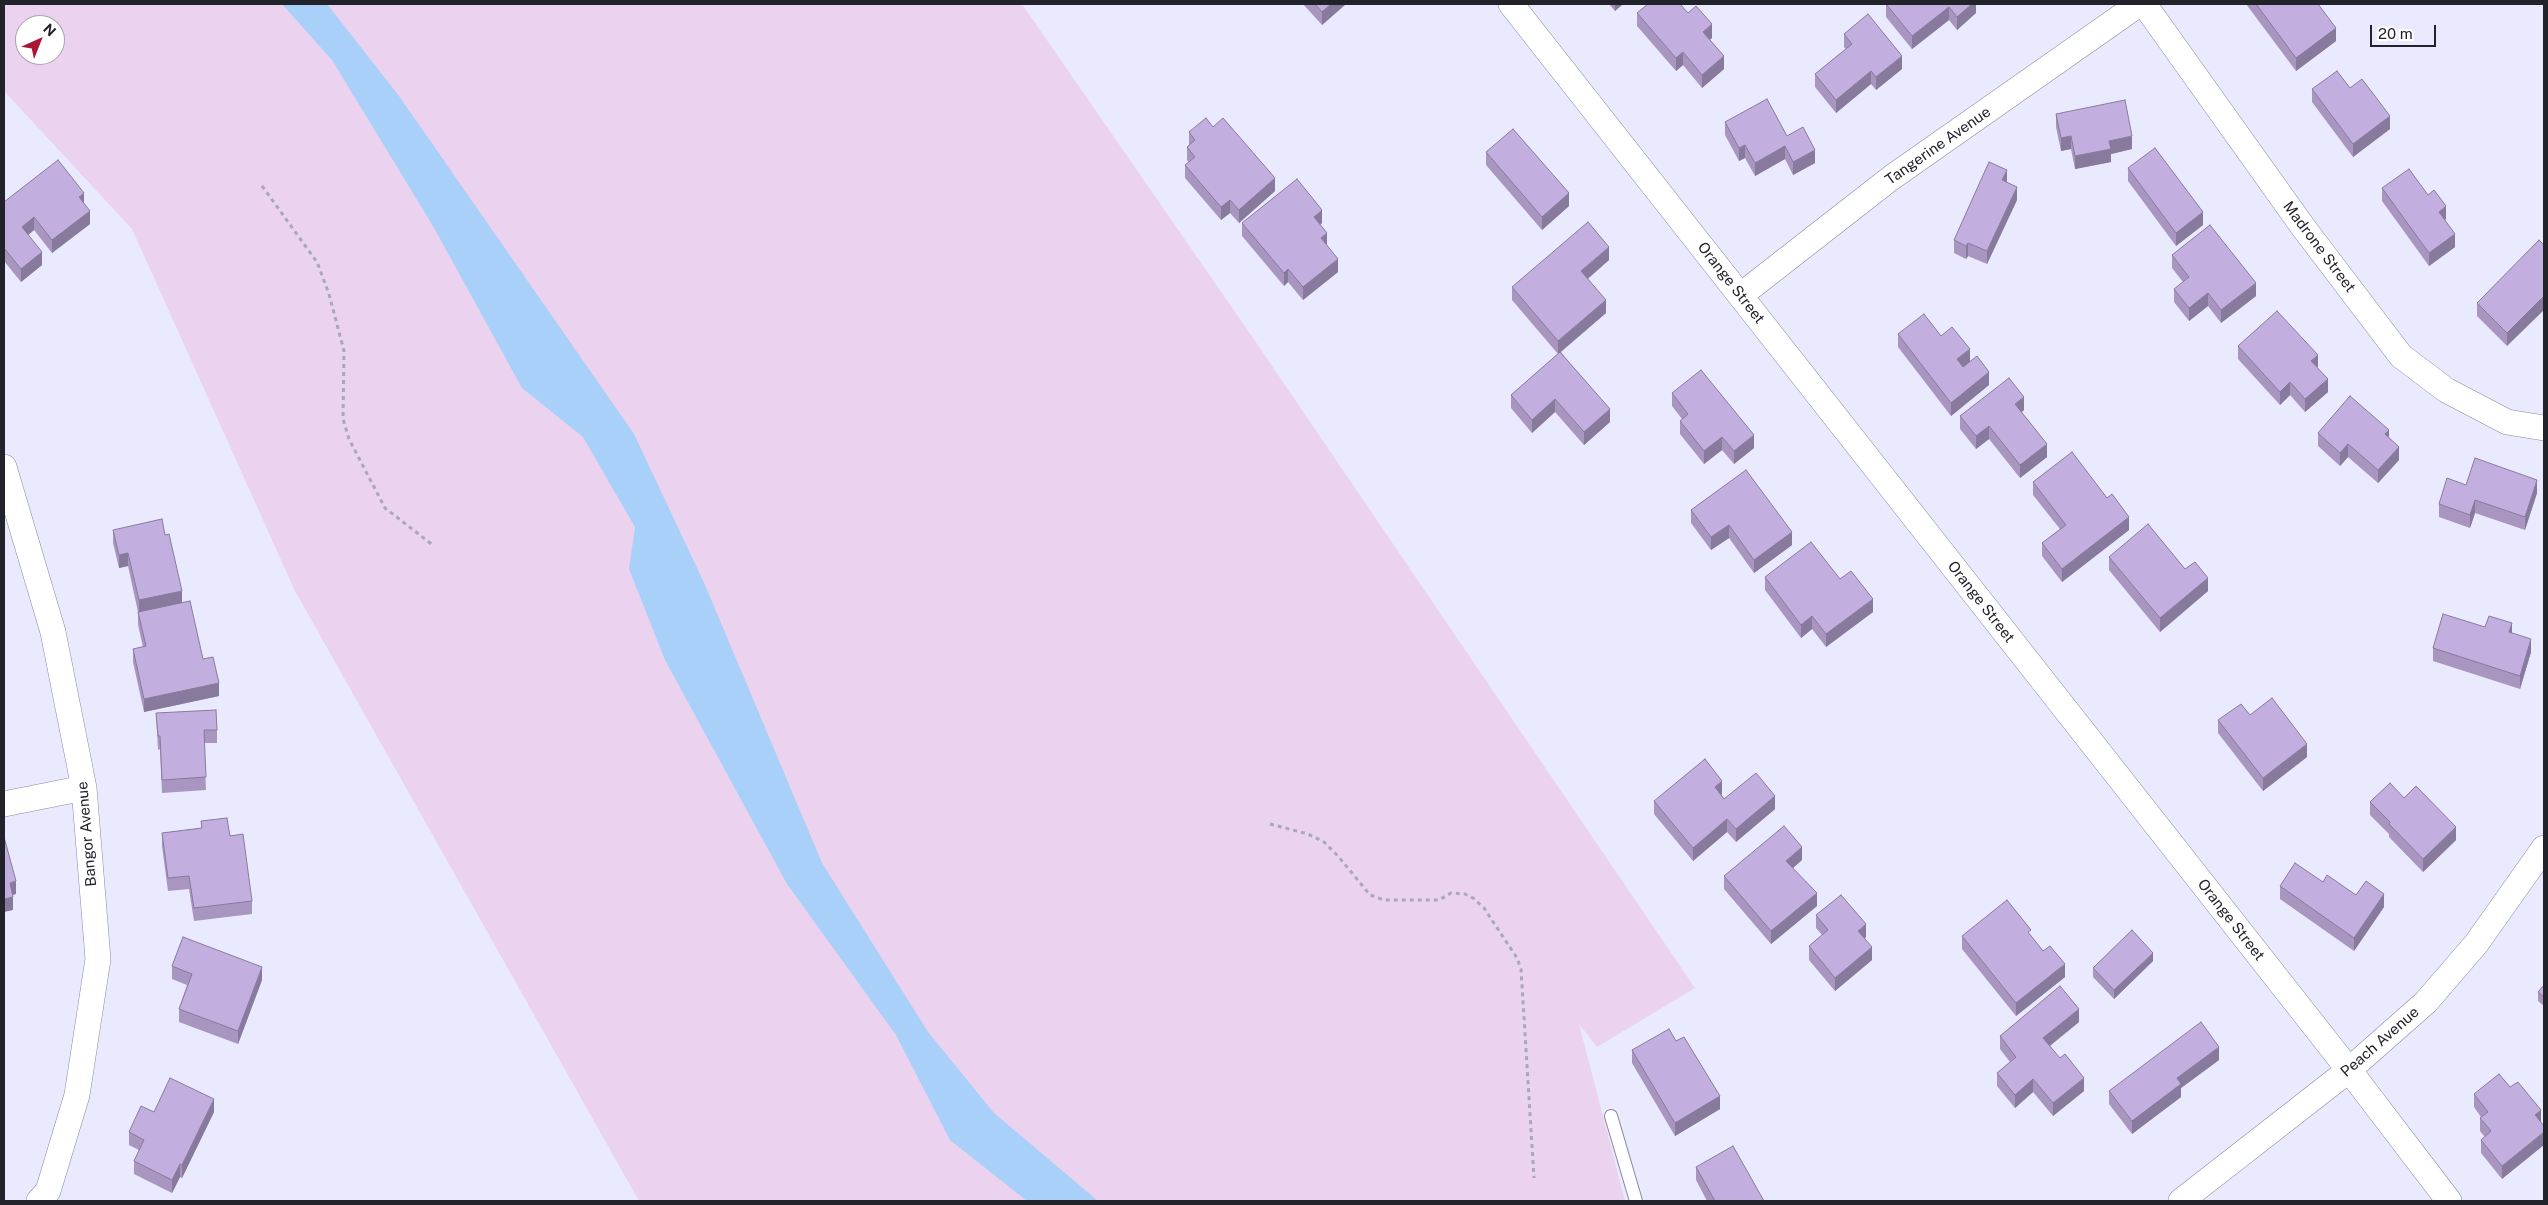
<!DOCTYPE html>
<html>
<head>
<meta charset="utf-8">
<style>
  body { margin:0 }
  #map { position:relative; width:2548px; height:1205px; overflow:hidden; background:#eaeafe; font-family:"Public Sans",sans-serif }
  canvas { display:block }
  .frame { position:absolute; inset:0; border:5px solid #22222b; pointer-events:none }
  .north { position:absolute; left:15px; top:15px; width:50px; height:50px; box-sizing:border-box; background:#fff; border:1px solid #a7a7aa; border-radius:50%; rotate:44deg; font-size:14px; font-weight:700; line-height:20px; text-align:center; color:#22222b }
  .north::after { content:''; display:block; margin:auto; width:18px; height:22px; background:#ab1536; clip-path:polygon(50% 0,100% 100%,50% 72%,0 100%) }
  .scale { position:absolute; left:2370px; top:25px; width:66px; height:22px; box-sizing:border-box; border:2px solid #22222b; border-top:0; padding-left:6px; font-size:15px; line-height:18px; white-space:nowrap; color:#22222b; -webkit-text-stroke:4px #fff; paint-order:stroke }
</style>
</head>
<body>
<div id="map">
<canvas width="2548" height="1205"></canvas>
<div class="frame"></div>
<div class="north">N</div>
<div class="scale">20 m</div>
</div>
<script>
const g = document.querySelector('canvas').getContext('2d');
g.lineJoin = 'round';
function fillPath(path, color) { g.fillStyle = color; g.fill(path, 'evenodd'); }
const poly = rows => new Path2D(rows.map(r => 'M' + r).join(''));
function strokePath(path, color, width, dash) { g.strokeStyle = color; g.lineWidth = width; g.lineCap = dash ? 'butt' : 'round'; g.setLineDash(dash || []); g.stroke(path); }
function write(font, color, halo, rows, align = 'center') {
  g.font = font + ' "Public Sans",sans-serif'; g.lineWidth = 4; g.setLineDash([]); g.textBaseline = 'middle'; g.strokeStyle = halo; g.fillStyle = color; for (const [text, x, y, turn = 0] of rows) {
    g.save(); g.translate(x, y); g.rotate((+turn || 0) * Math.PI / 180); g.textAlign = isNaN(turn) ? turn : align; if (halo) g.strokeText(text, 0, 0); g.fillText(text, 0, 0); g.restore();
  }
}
fillPath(poly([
  [4,4,1022,4,1253,338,1695,988,1597,1047,1579,1024,1625,1201,639,1201,295,591,132,229,4,91],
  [25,25,55,25,55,55,25,55]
]), '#ebd2ee');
fillPath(poly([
  [282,4,327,4,399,96,634,434,705,585,822,863,928,1032,994,1113,1098,1201,1027,1201,950,1140,896,1035,787,884,665,660,629,569,635,527,583,437,522,388,433,226,332,60]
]), '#a8d0f9');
const lane = poly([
  [1611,1116,1636,1201]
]);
const street = poly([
  [1511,4,2349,1070,2449,1201],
  [2144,4,2303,227,2401,356,2446,390,2507,422,2544,428],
  [1741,295,1891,178,2139,4],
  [4,467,53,632,84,788,98,959,77,1095,48,1191,39,1201],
  [4,804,84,788],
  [2181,1201,2349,1070,2426,1002,2476,944,2544,848]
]);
strokePath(lane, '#8989a0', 14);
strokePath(street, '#8989a0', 26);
strokePath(poly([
  [262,186,317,262,329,294,344,351,343,419,349,439,385,508,434,546],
  [1270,824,1308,834,1324,842,1338,856,1370,895,1384,900,1439,900,1451,893,1465,894,1473,898,1484,908,1517,958,1521,969,1534,1178]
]), '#a8a8b8', 3, [4, 4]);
strokePath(lane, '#fff', 12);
strokePath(street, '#fff', 25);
fillPath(poly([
  [1303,4,1346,4,1322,25],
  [1609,4,1623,4,1615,11],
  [1886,4,1976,4,1976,13,1957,30,1949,20,1912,49,1886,17],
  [2246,4,2318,4,2336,41,2296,71],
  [1637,13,1688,13,1712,38,1710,39,1724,69,1702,88,1683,65,1676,71,1637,26],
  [1844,34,1902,69,1876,90,1871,84,1836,113,1815,87,1815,74,1846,49,1844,47],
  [2350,88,2390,129,2353,157,2312,102,2312,89],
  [2056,114,2132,149,2111,154,2111,162,2075,169,2071,149,2061,151,2056,127],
  [1725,122,1787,136,1815,163,1793,175,1785,159,1755,176,1745,158,1739,161,1725,135],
  [1213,127,1275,191,1239,223,1230,213,1221,220,1185,178,1185,165,1189,163,1187,160,1187,147,1189,145,1189,132],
  [1486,152,1569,206,1542,230,1486,165],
  [2128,168,2203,225,2176,246,2128,181],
  [2007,182,2017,200,1987,264,1968,256,1966,259,1954,253,1954,240],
  [2382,188,2446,219,2445,220,2455,247,2429,266,2382,201],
  [4,202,84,203,90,224,52,253,34,230,28,235,42,265,21,282,4,261],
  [1242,223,1322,223,1320,225,1327,245,1338,272,1303,300,1288,282,1284,286,1242,236],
  [2544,245,2507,346,2477,316,2477,303],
  [2172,255,2256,296,2221,323,2208,306,2189,321,2174,302,2174,289,2183,282,2172,268],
  [1609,260,1588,279,1606,313,1561,352,1610,422,1584,445,1555,412,1532,433,1511,408,1511,395,1558,354,1512,300,1512,287],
  [1898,334,1941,336,1970,362,1989,385,1951,416,1898,347],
  [2238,346,2318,368,2328,392,2305,412,2290,395,2280,405,2238,359],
  [1672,393,1754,448,1734,464,1722,450,1704,464,1680,434,1680,421,1682,419,1672,406],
  [2024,410,2022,412,2047,457,2020,478,1989,439,1976,449,1960,429,1960,416],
  [2318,433,2389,438,2399,460,2378,483,2348,457,2340,466,2318,446],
  [2033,482,2129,530,2062,582,2042,556,2042,543,2060,529,2033,495],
  [2466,485,2537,493,2525,530,2475,513,2470,528,2439,517,2439,504],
  [1691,510,1792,545,1754,573,1729,538,1711,550,1691,523],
  [113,530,182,603,203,659,219,696,144,712,133,662,133,649,143,647,138,625,138,612,128,566,119,568,113,543],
  [2109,557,2185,569,2208,591,2160,632,2109,570],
  [1765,577,1840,579,1873,612,1826,647,1812,629,1801,638,1765,590],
  [2485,627,2512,633,2531,652,2520,689,2433,661,2433,648],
  [156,713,217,730,217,743,204,743,206,790,162,793,160,749,158,750],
  [2250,715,2307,757,2263,791,2218,733,2218,720],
  [1722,794,1721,795,1724,799,1775,809,1736,842,1727,832,1693,861,1654,814,1654,801],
  [2404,798,2456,840,2423,872,2389,837,2389,834,2370,815,2370,802],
  [201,821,230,836,252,901,252,914,194,921,189,889,168,891,162,846,162,833,201,828],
  [1802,860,1793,868,1817,906,1771,944,1724,889,1724,876],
  [2323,882,2384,907,2354,951,2280,899,2280,886],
  [1816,915,1866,937,1865,938,1872,960,1835,991,1809,960,1809,946,1822,935,1816,928],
  [1962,936,2031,936,2065,977,2016,1016,1962,949],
  [2153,961,2114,999,2093,977,2093,968],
  [172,966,262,980,238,1044,179,1022,179,1009,187,985,172,979],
  [2544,985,2544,1006,2538,1001,2538,992],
  [2079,1022,2050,1046,2084,1091,2053,1116,2033,1092,2015,1108,1997,1086,1997,1073,2010,1062,2000,1049,2000,1036],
  [1676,1041,1720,1109,1675,1136,1632,1063,1632,1050],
  [2219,1060,2181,1088,2181,1097,2132,1134,2109,1104,2109,1091],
  [2510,1087,2502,1179,2481,1153,2481,1140,2485,1137,2480,1131,2480,1118,2481,1117,2474,1107,2474,1094],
  [154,1112,214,1112,182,1178,180,1177,172,1193,134,1174,134,1161,139,1150,129,1145,129,1132],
  [1696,1167,1764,1201,1707,1201,1696,1180]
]), '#a896c0');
fillPath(poly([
  [1331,4,1346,4,1322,25,1322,12],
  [1615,4,1623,4,1615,11],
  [1972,4,1976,4,1976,13,1957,30,1957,17],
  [1949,7,1949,20,1912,49,1912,36],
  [1712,24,1712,38,1703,45,1703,32],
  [2336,28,2336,41,2296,71,2296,58],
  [1683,52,1683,65,1676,71,1676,58],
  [1724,56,1724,69,1702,88,1702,75],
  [1902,56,1902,69,1876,90,1876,77],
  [1871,71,1871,84,1836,113,1836,100],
  [2390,116,2390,129,2353,157,2353,144],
  [2071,136,2071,149,2061,151,2061,138],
  [2132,136,2132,149,2111,154,2111,162,2075,169,2075,156,2109,141],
  [1745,145,1745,158,1739,161,1739,148],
  [1785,146,1785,159,1755,176,1755,163],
  [1815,150,1815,163,1793,175,1793,162],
  [2007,170,2007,183,2002,180],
  [1275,178,1275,191,1239,223,1239,210],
  [2017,187,2017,200,1987,264,1987,251],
  [84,193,84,206,79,197],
  [1569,193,1569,206,1542,230,1542,217],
  [1230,200,1230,213,1221,220,1221,207],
  [2446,206,2446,219,2439,225,2439,212],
  [1322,210,1322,223,1314,230,1314,217],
  [90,211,90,224,52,253,52,240],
  [2203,212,2203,225,2176,246,2176,233],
  [34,217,34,230,22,240,22,227],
  [1327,233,1327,246,1321,238],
  [2455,234,2455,247,2429,266,2429,253],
  [1968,243,1968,256,1966,259,1966,246],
  [1609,247,1609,260,1581,284,1581,271],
  [42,252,42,265,21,282,21,269],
  [1338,259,1338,272,1303,300,1303,287],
  [1288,269,1288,282,1284,286,1284,273],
  [2256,283,2256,296,2221,323,2221,310],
  [2544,285,2544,310,2507,346,2507,333],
  [2208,293,2208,306,2189,321,2189,308],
  [1606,300,1606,313,1558,354,1558,341],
  [1970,349,1970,362,1957,372,1957,359],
  [2318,355,2318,368,2311,361],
  [1989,372,1989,385,1951,416,1951,403],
  [2328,379,2328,392,2305,412,2305,399],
  [2290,382,2290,395,2280,405,2280,392],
  [2024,397,2024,410,2015,417,2015,404],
  [1555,399,1555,412,1532,433,1532,420],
  [1610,409,1610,422,1584,445,1584,432],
  [1989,426,1989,439,1976,449,1976,436],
  [2389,430,2389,443,2385,434],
  [1754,435,1754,448,1734,464,1734,451],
  [1722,437,1722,450,1704,464,1704,451],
  [2047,444,2047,457,2020,478,2020,465],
  [2348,444,2348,457,2340,466,2340,453],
  [2399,447,2399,460,2378,483,2378,470],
  [2537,480,2537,493,2525,530,2525,517],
  [2475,500,2475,513,2470,528,2470,515],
  [2129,517,2129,530,2062,582,2062,569],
  [1729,525,1729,538,1711,550,1711,537],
  [1792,532,1792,545,1754,573,1754,560],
  [128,553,128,566,119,568,119,555],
  [2208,578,2208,591,2160,632,2160,618],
  [182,591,182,604,139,613,139,600],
  [1873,599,1873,612,1826,647,1826,634],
  [1812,616,1812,629,1801,638,1801,625],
  [2512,623,2512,636,2509,632],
  [2531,639,2531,652,2520,689,2520,676],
  [219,683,219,696,144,712,144,699],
  [2307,744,2307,757,2263,791,2263,778],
  [1722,781,1722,794,1715,800,1715,787],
  [1775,796,1775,809,1736,842,1736,829],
  [1727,819,1727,832,1693,861,1693,848],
  [2456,827,2456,840,2423,872,2423,859],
  [1802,847,1802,860,1786,874,1786,861],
  [16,881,16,894,10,896,10,883],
  [1817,893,1817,906,1771,944,1771,931],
  [2384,894,2384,907,2354,951,2354,938],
  [13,897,13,910,4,912,4,899],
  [1866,924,1866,937,1858,944,1858,931],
  [1872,947,1872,960,1835,991,1835,978],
  [2153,953,2153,961,2114,999,2114,990],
  [2065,964,2065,977,2016,1016,2016,1003],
  [262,967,262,980,238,1044,238,1031],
  [2079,1009,2079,1022,2043,1051,2043,1038],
  [2219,1047,2219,1060,2181,1088,2181,1097,2132,1134,2132,1121,2177,1078],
  [2084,1078,2084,1091,2053,1116,2053,1103],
  [2033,1079,2033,1092,2015,1108,2015,1095],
  [1720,1096,1720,1109,1675,1136,1675,1123],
  [214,1099,214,1112,182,1178,182,1165],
  [2541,1110,2541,1123,2535,1115],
  [2544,1132,2544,1145,2502,1179,2502,1166],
  [180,1164,180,1177,172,1193,172,1180]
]), '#887a9c');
const building = poly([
  [1315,4,1331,4,1322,12,1315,4],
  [1648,4,1680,4,1688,13,1696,6,1712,24,1703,32,1724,56,1702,75,1683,52,1676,58,1637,13,1648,4],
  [1886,4,1972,4,1957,17,1949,7,1912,36,1886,4],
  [2256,4,2318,4,2336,28,2296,58,2256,4],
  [1868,14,1902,56,1876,77,1871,71,1836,100,1815,74,1852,44,1844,34,1868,14],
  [2337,71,2350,88,2362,79,2390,116,2353,144,2312,89,2337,71],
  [1767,99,1787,136,1803,127,1815,150,1793,162,1785,146,1755,163,1745,145,1739,148,1725,122,1767,99],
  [2125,100,2132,136,2109,141,2111,149,2075,156,2071,136,2061,138,2056,114,2125,100],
  [1206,118,1213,127,1223,118,1275,178,1239,210,1230,200,1221,207,1185,165,1195,157,1187,147,1195,140,1189,132,1206,118],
  [1513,129,1569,193,1542,217,1486,152,1513,129],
  [2155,148,2203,212,2176,233,2128,168,2155,148],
  [58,160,84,193,79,197,90,211,52,240,34,217,22,227,42,252,21,269,4,248,4,202,58,160],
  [1989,162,2007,170,2002,180,2017,187,1987,251,1968,243,1966,246,1954,240,1989,162],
  [2409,169,2428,195,2434,190,2446,206,2439,212,2455,234,2429,253,2382,188,2409,169],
  [1297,179,1322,210,1314,217,1327,233,1321,238,1338,259,1303,287,1288,269,1284,273,1242,223,1297,179],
  [1588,222,1609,247,1581,271,1606,300,1558,341,1512,287,1588,222],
  [2210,225,2256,283,2221,310,2208,293,2189,308,2174,289,2189,277,2172,255,2210,225],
  [2539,240,2544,245,2544,285,2543,286,2544,286,2544,296,2507,333,2477,303,2539,240],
  [2277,311,2318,355,2311,361,2328,379,2305,399,2290,382,2280,392,2238,346,2277,311],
  [1924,314,1941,336,1952,327,1970,349,1957,359,1963,367,1977,356,1989,372,1951,403,1898,334,1924,314],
  [1560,352,1610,409,1584,432,1555,399,1532,420,1511,395,1560,352],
  [1701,370,1754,435,1734,451,1722,437,1704,451,1680,421,1688,414,1672,393,1701,370],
  [2009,378,2024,397,2015,404,2047,444,2020,465,1989,426,1976,436,1960,416,2009,378],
  [2350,396,2389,430,2385,434,2399,447,2378,470,2348,444,2340,453,2318,433,2350,396],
  [2072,452,2107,498,2112,494,2129,517,2062,569,2042,543,2066,525,2033,482,2072,452],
  [2475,458,2537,480,2525,517,2475,500,2470,515,2439,504,2447,478,2466,485,2475,458],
  [1746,470,1792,532,1754,560,1729,525,1711,537,1691,510,1746,470],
  [162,519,165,535,169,534,182,591,139,600,128,553,119,555,113,530,162,519],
  [2148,524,2185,569,2195,562,2208,578,2160,618,2109,557,2148,524],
  [1811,542,1840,579,1851,571,1873,599,1826,634,1812,616,1801,625,1765,577,1811,542],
  [190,601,203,659,213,657,219,683,144,699,133,649,146,646,138,612,190,601],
  [2443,614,2485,627,2489,616,2512,623,2509,632,2531,639,2520,676,2433,648,2443,614],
  [2272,698,2307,744,2263,778,2218,720,2241,704,2250,715,2272,698],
  [216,710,217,730,204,730,206,777,162,780,160,736,158,736,156,713,216,710],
  [1705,759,1722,781,1715,787,1724,799,1756,773,1775,796,1736,829,1727,819,1693,848,1654,801,1705,759],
  [2390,783,2404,798,2416,786,2456,827,2423,859,2389,824,2390,822,2370,802,2390,783],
  [227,818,230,836,243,834,252,901,194,908,189,876,168,878,162,833,202,828,201,821,227,818],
  [1784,826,1802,847,1786,861,1817,893,1771,931,1724,876,1784,826],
  [4,837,16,881,10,883,13,897,4,899,4,837],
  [2295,863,2323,882,2327,875,2356,895,2366,881,2384,894,2354,938,2280,886,2295,863],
  [1841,895,1866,924,1858,931,1872,947,1835,978,1809,946,1828,930,1816,915,1841,895],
  [2007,900,2031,930,2028,932,2043,951,2050,946,2065,964,2016,1003,1962,936,2007,900],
  [2132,930,2153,953,2114,990,2093,968,2132,930],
  [183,937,262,967,238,1031,179,1009,192,974,172,966,183,937],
  [2544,985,2544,997,2538,992,2544,985],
  [2060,986,2079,1009,2043,1038,2060,1058,2065,1054,2084,1078,2053,1103,2033,1079,2015,1095,1997,1073,2016,1057,2000,1036,2060,986],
  [2201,1022,2219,1047,2177,1078,2181,1084,2132,1121,2109,1091,2201,1022],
  [1669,1029,1676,1041,1684,1037,1720,1096,1675,1123,1632,1050,1669,1029],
  [2499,1074,2510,1087,2518,1082,2541,1110,2535,1115,2544,1126,2544,1132,2502,1166,2481,1140,2491,1131,2480,1118,2488,1112,2474,1094,2499,1074],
  [170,1078,214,1099,182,1165,180,1164,172,1180,134,1161,144,1140,129,1132,141,1106,154,1112,170,1078],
  [1733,1146,1764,1201,1715,1201,1696,1167,1733,1146]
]);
fillPath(building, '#c3afdf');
strokePath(building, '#887a9c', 1);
write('15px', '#22222b', '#fff', [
  ["Tangerine Avenue",1938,146,-35],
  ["Madrone Street",2319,247,53],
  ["Orange Street",1731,283,52],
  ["Orange Street",1981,602,52],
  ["Bangor Avenue",87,834,-95],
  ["Orange Street",2231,920,52],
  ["Peach Avenue",2380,1042,-41]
]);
</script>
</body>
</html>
